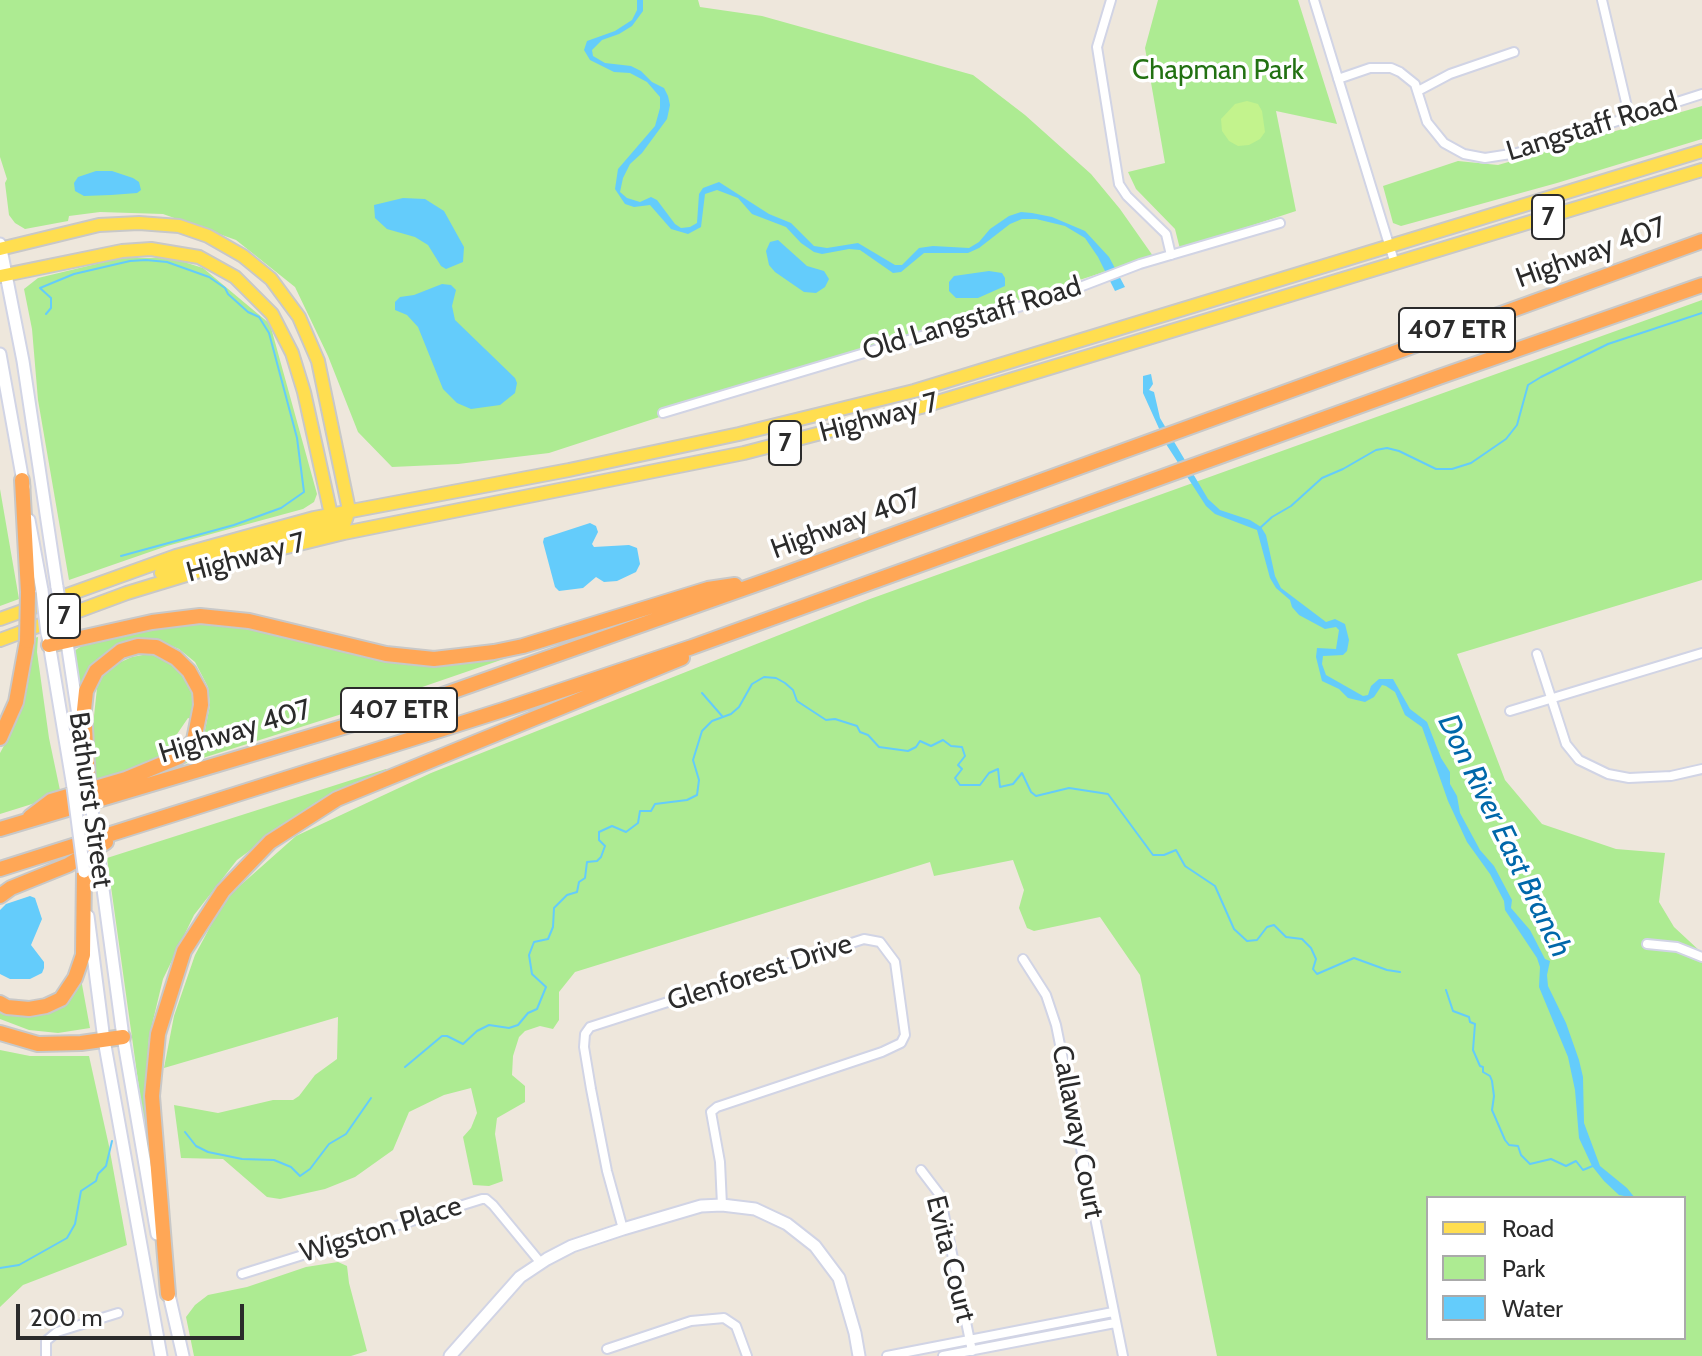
<!DOCTYPE html>
<html>
<head>
<meta charset="utf-8">
<style>
  body { margin:0 }
  #map { position:relative; width:1702px; height:1356px; overflow:hidden; background:#eee7dc; font-family:Cabin,sans-serif }
  canvas { display:block }
  .legend { position:absolute; left:1426px; top:1196px; width:260px; height:144px; box-sizing:border-box; background:#fff; border:2px solid #aaa; margin:0; padding:10px 14px; list-style:none; font-size:24px; color:#2b2b2b }
  .legend li { display:flex; align-items:center; gap:16px; height:40px }
  .legend b { width:40px; border:2px solid #aaa }
  .scale { position:absolute; left:16px; top:1304px; width:228px; height:36px; box-sizing:border-box; border:4px solid #2b2b2b; border-top:0; padding-left:10px; font-size:24px; line-height:28px; white-space:nowrap; color:#2b2b2b; -webkit-text-stroke:6px #fff; paint-order:stroke }
</style>
</head>
<body>
<div id="map">
<canvas width="1702" height="1356"></canvas>
<ul class="legend">
<li><b style="height:10px;background:#ffde50"></b>Road</li>
<li><b style="height:22px;background:#adeb92"></b>Park</li>
<li><b style="height:22px;background:#64ccfb"></b>Water</li>
</ul>
<div class="scale">200 m</div>
</div>
<script>
const g = document.querySelector('canvas').getContext('2d');
g.lineJoin = 'round';
function fillPath(path, color) { g.fillStyle = color; g.fill(path, 'evenodd'); }
const poly = rows => new Path2D(rows.map(r => 'M' + r).join(''));
function strokePath(path, color, width, dash) { g.strokeStyle = color; g.lineWidth = width; g.lineCap = dash ? 'butt' : 'round'; g.setLineDash(dash || []); g.stroke(path); }
function write(font, color, halo, rows, align = 'center') {
  g.font = font + ' Cabin,sans-serif'; g.lineWidth = 7; g.setLineDash([]); g.textBaseline = 'middle'; g.strokeStyle = halo; g.fillStyle = color; for (const [text, x, y, turn = 0] of rows) {
    g.save(); g.translate(x, y); g.rotate((+turn || 0) * Math.PI / 180); g.textAlign = isNaN(turn) ? turn : align; if (halo) g.strokeText(text, 0, 0); g.fillText(text, 0, 0); g.restore();
  }
}
fillPath(poly([
  [0,0,698,0,700,7,762,16,973,75,1025,115,1091,174,1120,209,1153,256,549,453,458,464,392,467,358,432,328,356,295,287,236,240,163,214,100,212,69,216,68,221,25,229,15,223,9,215,5,183,7,179,0,157],
  [1158,0,1298,0,1337,124,1276,111,1296,211,1180,249,1175,229,1136,189,1128,172,1165,163,1145,48],
  [1702,106,1702,139,1557,183,1401,226,1393,223,1383,186,1458,161,1498,165],
  [121,258,171,258,203,268,270,324,317,494,314,502,303,509,167,546,69,580,38,400,32,329,24,289,38,278],
  [1702,300,1702,580,1457,654,1505,780,1542,824,1616,849,1665,853,1659,902,1674,927,1702,953,1702,1356,1217,1356,1140,975,1100,917,1034,931,1027,928,1019,908,1024,890,1013,860,934,876,930,862,575,972,559,992,559,1020,553,1029,540,1026,525,1031,519,1037,513,1056,512,1075,525,1086,525,1102,497,1118,495,1134,503,1181,489,1186,473,1185,463,1137,471,1128,477,1113,471,1088,444,1095,409,1112,393,1150,355,1177,325,1189,280,1199,267,1197,223,1159,181,1158,174,1105,218,1113,273,1100,293,1100,299,1096,315,1075,337,1059,338,1017,164,1068,174,1016,195,955,225,899,296,836,431,773,870,599],
  [1428,1198,1684,1198,1684,1338,1428,1338],
  [0,489,19,599,0,606],
  [203,622,269,633,388,662,451,664,527,651,364,707,168,769,193,751,204,735,210,705,208,687,195,662,179,649,164,643,148,641,121,645,96,663,82,693,74,651,85,644,152,627],
  [38,637,37,652,49,738,61,795,0,814,0,753,13,729,27,688,32,659,31,639],
  [148,654,166,659,177,666,192,683,197,698,195,720,188,718,160,759,96,784,91,744,97,688,103,676,114,665,132,657],
  [386,769,388,771,315,803,237,860,194,915,163,979,149,1037,146,1089,151,1137,146,1138,107,858],
  [81,979,90,1028,58,1033,29,1030,0,1019,0,1009,31,1014,58,1008],
  [0,1050,30,1056,89,1056,109,1146,127,1245,23,1285,0,1307],
  [338,1262,347,1266,349,1283,367,1351,351,1356,194,1356,186,1317,195,1305,208,1295,247,1287,306,1267]
]), '#adeb92');
fillPath(poly([
  [1247,101,1258,104,1262,111,1265,132,1260,139,1249,145,1238,146,1229,141,1222,131,1221,119,1235,104]
]), '#c3f38d');
fillPath(poly([
  [637,0,643,0,643,11,632,26,619,34,602,40,592,50,593,56,605,63,631,66,641,71,652,82,664,88,668,96,670,105,667,119,642,153,630,164,623,178,620,192,627,198,640,202,651,197,657,200,675,224,681,228,690,227,697,223,699,194,703,188,719,182,769,214,791,223,814,246,827,248,858,243,895,265,902,265,919,248,933,246,969,248,979,242,990,229,1009,216,1021,212,1032,213,1052,217,1085,231,1109,257,1125,287,1115,291,1098,257,1085,238,1065,226,1036,219,1022,219,1010,224,979,248,968,253,924,253,901,272,893,273,860,250,849,249,822,254,814,252,801,243,786,227,752,214,738,198,717,190,705,194,701,227,688,234,671,229,650,205,634,207,625,204,615,189,618,169,655,126,660,108,660,97,647,82,630,73,614,72,590,60,584,50,587,41,615,31,632,20,637,10],
  [96,171,112,171,133,178,139,182,141,190,137,193,111,195,84,196,75,191,74,183,78,177],
  [403,198,425,199,444,211,464,247,463,262,446,269,441,266,428,245,415,237,387,229,375,218,374,205],
  [778,240,807,266,824,271,829,279,825,287,816,293,804,292,775,272,769,265,766,251,770,242],
  [989,271,1002,273,1005,278,1005,286,978,298,956,298,949,291,949,282,954,276],
  [442,284,451,285,456,290,452,306,455,320,515,378,517,383,515,393,500,405,471,409,457,403,443,389,418,327,407,315,395,310,395,302,400,297,414,295],
  [1151,374,1153,384,1149,390,1154,392,1160,418,1208,499,1220,510,1250,520,1261,527,1266,535,1275,576,1281,588,1326,622,1335,619,1345,624,1349,640,1347,651,1343,655,1323,656,1322,664,1326,675,1363,696,1368,695,1371,686,1379,679,1393,679,1410,709,1427,722,1441,758,1450,772,1450,784,1457,796,1460,813,1480,850,1494,866,1512,900,1511,908,1530,930,1545,959,1550,961,1547,975,1548,986,1566,1023,1579,1060,1583,1077,1584,1123,1600,1166,1627,1188,1635,1198,1619,1195,1604,1181,1592,1166,1579,1138,1575,1090,1568,1057,1539,987,1540,967,1537,958,1505,910,1504,901,1490,874,1467,842,1448,801,1422,727,1405,715,1395,692,1386,686,1382,685,1374,697,1365,702,1348,698,1339,689,1322,681,1316,657,1317,648,1336,649,1339,630,1336,627,1325,629,1299,615,1292,607,1290,600,1276,588,1270,578,1257,530,1215,514,1206,506,1166,444,1143,393,1143,376],
  [590,523,596,526,598,532,592,544,594,547,629,545,637,548,640,564,636,572,617,581,604,582,596,577,583,588,559,591,555,587,543,542,544,538],
  [30,896,35,898,42,919,31,945,44,962,44,968,42,973,30,979,10,979,0,974,0,910,6,904]
]), '#64ccfb');
strokePath(poly([
  [46,314,51,308,51,298,40,288,74,274,130,261,146,260,167,262,209,277,225,288,228,294,248,312,259,317,269,333,297,438,304,492,281,508,234,525,121,556],
  [1260,528,1272,517,1291,506,1322,478,1343,469,1376,450,1387,448,1399,451,1436,469,1452,469,1471,463,1506,439,1517,425,1528,385,1541,377,1608,344,1702,313],
  [702,693,722,716],
  [1446,990,1453,1011,1469,1017,1470,1022,1475,1024,1473,1050,1480,1066,1483,1067,1483,1072,1490,1076,1492,1081,1494,1096,1492,1110,1505,1140,1509,1145,1518,1146,1521,1155,1530,1164,1551,1159,1566,1166,1576,1161,1583,1170,1595,1165],
  [405,1067,442,1036,447,1036,463,1044,477,1031,489,1025,509,1028,518,1025,528,1013,537,1009,546,987,532,974,529,955,534,942,548,939,553,927,554,908,567,895,577,892,579,882,585,878,587,862,597,861,601,857,605,846,599,840,599,832,612,826,626,832,638,823,640,811,651,811,655,804,687,800,697,795,699,780,693,760,702,731,712,721,731,714,739,707,752,684,764,677,776,678,785,683,793,690,797,701,826,720,835,719,857,726,860,732,868,735,879,747,908,751,916,747,920,741,931,746,943,740,951,746,962,747,965,756,958,765,962,769,955,778,960,785,980,785,989,773,998,769,1000,787,1013,784,1022,773,1031,792,1036,796,1069,788,1108,794,1153,855,1164,855,1176,850,1185,866,1215,886,1234,929,1247,941,1257,940,1267,927,1274,925,1286,937,1302,939,1311,948,1316,959,1313,969,1317,974,1354,958,1387,970,1400,972],
  [185,1132,196,1146,208,1152,242,1159,274,1160,291,1167,300,1176,310,1169,329,1144,346,1134,371,1098],
  [0,1268,19,1265,67,1238,75,1224,81,1191,96,1181,98,1174,106,1166,112,1141]
]), '#64ccfb', 2);
const street = poly([
  [1111,0,1097,47,1119,184,1127,196,1166,234,1171,255],
  [1314,0,1395,264],
  [1602,0,1629,115],
  [1338,79,1370,68,1391,68,1400,72,1415,84,1427,122,1444,143,1464,154,1485,158,1517,153,1702,94],
  [1418,91,1450,74,1514,52],
  [663,413,1059,295,1140,264,1280,223],
  [1537,654,1566,744,1579,760,1608,774,1629,778,1671,776,1702,769],
  [1510,711,1702,653],
  [1647,944,1677,947,1702,957],
  [1023,959,1046,995,1056,1025,1123,1356],
  [921,1170,940,1195,972,1351],
  [623,1229,607,1171,591,1089,584,1047,585,1034,590,1027,864,939,880,942,895,962,905,1035,901,1043,882,1052,717,1107,711,1112,720,1162,722,1205],
  [242,1274,482,1199,486,1199,493,1205,540,1262],
  [607,1349,691,1321,724,1318,736,1326,747,1356],
  [46,1356,46,1341,57,1332,118,1313],
  [887,1356,1113,1312],
  [943,1356,1115,1323]
]);
const secondary = poly([
  [0,244,23,361,57,587],
  [0,354,24,487],
  [29,520,42,590],
  [66,636,79,722],
  [48,637,73,787],
  [100,867,123,1037,157,1234],
  [88,916,104,1040,161,1356],
  [167,1286,183,1356],
  [450,1356,520,1277,547,1259,572,1246,623,1229,701,1206,722,1205,755,1209,787,1224,815,1246,839,1278,855,1333,859,1356]
]);
const primary = poly([
  [0,249,99,225,139,223,179,226,208,236,243,256,271,279,299,317,318,361,349,510,345,522,213,556,161,573],
  [0,276,122,251,151,249,199,257,235,277,272,314,292,353,304,392,332,519],
  [0,619,176,556,314,518,569,470,739,434,914,391,1702,151],
  [0,640,127,593,242,558,344,533,744,453,921,407,1702,170]
]);
const highway = poly([
  [22,480,28,592],
  [49,645,152,622,200,616,249,621,386,654,434,659,494,652,523,646,708,589,735,585],
  [0,738,16,702,27,641],
  [30,817,51,801,126,779,179,757,194,740,201,705,200,691,189,671,176,658,156,647,138,646,121,651,96,671,86,691,84,710,88,782],
  [0,829,400,710,771,579,1702,241],
  [0,869,503,710,692,647,1439,377,1702,285],
  [0,896,11,888,68,865,106,842],
  [0,1003,7,1007,29,1009,46,1006,61,999,75,978,83,955,84,872],
  [0,1033,38,1044,81,1043,123,1037],
  [168,1294,152,1096,158,1034,184,951,223,891,270,842,337,799,682,658]
]);
strokePath(street, '#d1d4e5', 12);
strokePath(secondary, '#d1d4e5', 15);
strokePath(primary, '#c8c8c8', 16);
strokePath(highway, '#c8c8c8', 18);
strokePath(street, '#fff', 8);
strokePath(secondary, '#fff', 11);
strokePath(primary, '#ffde50', 12);
strokePath(highway, '#ffa756', 14);
const secondaryBridge = poly([
  [57,587,64,628],
  [42,590,47,634],
  [88,782,100,867],
  [73,787,84,872]
]);
const highwayBridge = poly([
  [27,641,28,592]
]);
strokePath(secondaryBridge, '#d1d4e5', 15, []);
strokePath(highwayBridge, '#c8c8c8', 18, []);
strokePath(secondaryBridge, '#fff', 11);
strokePath(highwayBridge, '#ffa756', 14);
for (const [x, y, w] of [
  [1548,217,32],
  [1457,330,116],
  [785,443,32],
  [64,616,32],
  [399,710,116]
]) { const box = new Path2D(); box.roundRect(x - w / 2, y - 22, w, 44, 6); g.fillStyle = '#fff'; g.fill(box); strokePath(box, '#2b2b2b', 2); }
write('bold 26px', '#2b2b2b', null, [
  ["7",1548,217],
  ["407 ETR",1457,330],
  ["7",785,443],
  ["7",64,616],
  ["407 ETR",399,710]
]);
write('28px', '#227112', '#fff', [
  ["Chapman Park",1218,71]
]);
write('28px', '#2b2b2b', '#fff', [
  ["Langstaff Road",1592,127,-17],
  ["Highway 407",1591,253,-20],
  ["Old Langstaff Road",972,319,-17],
  ["Highway 7",879,418,-15],
  ["Highway 407",846,524,-20],
  ["Highway 7",246,558,-15],
  ["Highway 407",235,732,-17],
  ["Bathurst Street",90,800,82],
  ["Glenforest Drive",760,973,-18],
  ["Callaway Court",1077,1132,79],
  ["Wigston Place",381,1230,-17],
  ["Evita Court",950,1259,76]
]);
write('italic 30px', '#0068aa', '#fff', [
  ["Don River East Branch",1504,836,64]
]);
</script>
</body>
</html>
